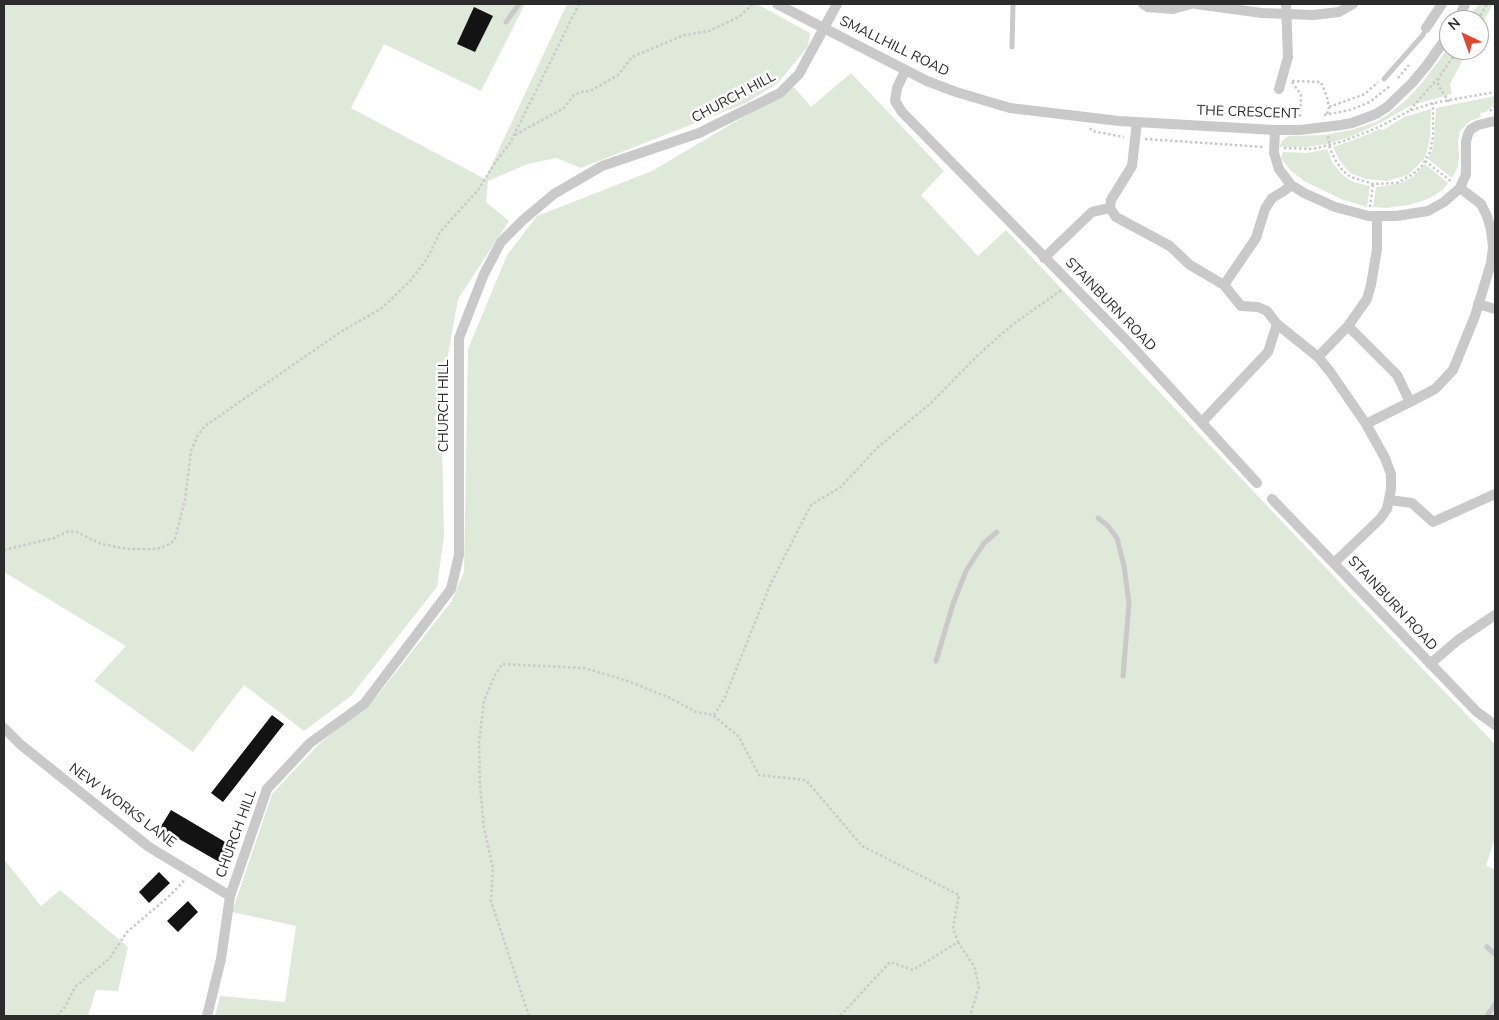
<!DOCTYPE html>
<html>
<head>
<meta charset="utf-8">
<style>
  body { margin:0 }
  #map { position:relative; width:1499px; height:1020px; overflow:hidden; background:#fff; font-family:"Nunito Sans",sans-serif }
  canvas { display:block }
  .frame { position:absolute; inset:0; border:5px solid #2c2c2c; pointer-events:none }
  .north { position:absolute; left:1439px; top:10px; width:50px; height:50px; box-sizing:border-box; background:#fff; border:1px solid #ababab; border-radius:50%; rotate:318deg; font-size:14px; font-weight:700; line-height:20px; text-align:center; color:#2c2c2c }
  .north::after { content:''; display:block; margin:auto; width:18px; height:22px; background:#de4933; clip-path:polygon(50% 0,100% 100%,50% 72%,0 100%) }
</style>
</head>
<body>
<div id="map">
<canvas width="1499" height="1020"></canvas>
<div class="frame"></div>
<div class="north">N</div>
</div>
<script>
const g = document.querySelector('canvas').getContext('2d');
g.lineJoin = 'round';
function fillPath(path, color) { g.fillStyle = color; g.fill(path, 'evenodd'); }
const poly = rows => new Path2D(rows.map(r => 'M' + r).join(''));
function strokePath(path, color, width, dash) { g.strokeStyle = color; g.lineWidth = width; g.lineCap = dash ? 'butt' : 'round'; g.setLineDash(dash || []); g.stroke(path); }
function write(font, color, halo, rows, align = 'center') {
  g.font = font + ' "Nunito Sans",sans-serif'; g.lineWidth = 5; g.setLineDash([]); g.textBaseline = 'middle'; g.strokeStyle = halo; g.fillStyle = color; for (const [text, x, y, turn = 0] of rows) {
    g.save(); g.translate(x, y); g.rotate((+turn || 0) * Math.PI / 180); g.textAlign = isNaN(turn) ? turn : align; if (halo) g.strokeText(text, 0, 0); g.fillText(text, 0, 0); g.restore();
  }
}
fillPath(poly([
  [4,4,525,4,481,91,384,44,351,108,485,179,567,4,757,4,810,33,808,46,778,83,746,103,581,168,556,158,528,164,488,181,486,202,509,221,458,299,441,394,444,536,437,587,351,696,304,731,244,685,193,752,94,681,126,646,4,572],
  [1479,4,1493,4,1479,30,1479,20,1467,20],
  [1449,47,1449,50,1468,50,1450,84,1452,94,1412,105,1380,123,1350,137,1326,144,1307,147,1280,147,1281,142,1288,136,1324,135,1351,130,1376,122,1387,115,1405,101,1421,84],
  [851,73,944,171,921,195,978,256,1006,230,1361,605,1495,744,1495,838,1486,866,1495,869,1495,1016,215,1016,220,996,285,1002,296,926,232,912,272,794,317,746,377,696,451,602,464,572,468,349,507,255,537,216,652,171,794,87,811,107],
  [1495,96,1495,103,1486,112,1480,113,1481,117,1470,121,1460,131,1458,139,1459,156,1458,167,1452,178,1428,159,1432,151,1434,140,1436,108],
  [1431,109,1430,137,1427,151,1424,159,1408,175,1387,181,1366,179,1350,173,1339,160,1333,147,1354,140,1380,129,1383,130,1404,117],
  [1327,149,1333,164,1344,176,1353,182,1370,186,1367,207,1341,199,1304,181,1290,170,1281,158,1283,152,1307,153],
  [1425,164,1448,183,1443,190,1428,199,1409,205,1386,208,1373,207,1376,187,1398,184,1414,176],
  [4,859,41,906,60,890,128,947,118,991,96,990,88,1016,4,1016]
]), '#dfe9d9');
fillPath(poly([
  [474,7,493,16,475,52,457,44],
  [272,715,284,724,223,802,211,793],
  [171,810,232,846,221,863,160,828],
  [159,872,170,883,149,903,139,892],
  [188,901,198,912,178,932,167,921]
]), '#131313');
strokePath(poly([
  [1478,20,1487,4],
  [1398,78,1409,65],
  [1292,81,1321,82,1327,97,1329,107,1327,114],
  [1292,82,1301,95,1300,119],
  [1449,102,1438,85,1439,77,1458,50],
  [1329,107,1365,94,1378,82],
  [1410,110,1438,78],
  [1490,111,1495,106],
  [1324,115,1350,110,1370,102,1391,85],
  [1090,128,1092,131,1124,137],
  [515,135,564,108,574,95,581,92,590,91,618,75,632,57,684,35,709,31,739,17,753,4],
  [1328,136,1330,149,1336,161,1343,171,1351,177,1373,184,1397,183,1413,174,1422,166,1430,152,1433,137,1433,103],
  [1145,139,1264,147],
  [1284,148,1313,149,1344,141,1379,127,1409,111,1433,103,1495,92],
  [1425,161,1452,182],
  [1370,207,1373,184],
  [4,550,54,538,69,531,77,532,101,544,128,549,157,549,170,544,175,539,185,500,191,451,198,435,205,426,339,333,382,308,411,280,427,259,440,232,478,190,495,163,510,143,579,4],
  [714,715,725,697,770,585,811,505,841,487,877,448,931,403,978,355,1012,325,1063,289],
  [958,942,974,966,979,987,970,1016],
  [57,1016,65,1007,75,987,109,959,127,932,167,898,185,880],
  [529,1016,491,901,493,868,484,828,480,785,479,742,484,701,495,675,502,664,584,668,628,681,670,698,696,712,713,715,739,737,759,775,806,780,862,846,959,895,953,928,958,942,913,970,890,962,840,1016]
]), '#c9c9c9', 2.5, [2.5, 2.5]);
strokePath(poly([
  [506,22,519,4],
  [1012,47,1013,4],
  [1384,79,1423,35,1426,28],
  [1098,518,1108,526,1117,538,1124,566,1129,603,1123,676],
  [936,661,953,604,966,571,984,543,997,532],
  [1487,947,1495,954],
  [1487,1016,1495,1004]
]), '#c9c9c9', 5);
strokePath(poly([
  [777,4,927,81,956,92,1010,108,1119,121,1275,130,1300,130,1341,125,1352,123,1376,114,1387,107,1412,83,1427,65,1449,34],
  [1143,4,1148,7,1173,9,1191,4],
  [1196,4,1262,13,1313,15,1339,12,1353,4],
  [1458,20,1465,4],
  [1426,28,1442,4],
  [905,71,897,88,895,101,902,112,1128,342,1257,483],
  [1279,89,1288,57,1286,4],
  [1137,122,1132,166,1111,200,1110,208,1116,217,1170,246,1190,265,1224,285,1241,306,1258,307,1267,311,1277,324,1318,357,1331,373,1366,424,1385,458,1391,474,1391,489,1387,509,1380,519,1334,563],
  [1275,130,1274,153,1279,169,1291,185,1304,193,1335,207,1369,216,1396,216,1428,211,1444,202,1460,188,1466,174,1466,142,1468,134,1471,129,1478,125,1495,121],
  [1044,258,1092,212,1110,208],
  [1224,285,1256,238,1265,209,1272,198,1284,191,1291,185],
  [1478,304,1495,309],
  [1348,326,1397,375,1410,402,1366,424],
  [1318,357,1348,326,1367,299,1371,285,1377,249,1377,216],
  [1410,402,1435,389,1453,370,1475,316,1491,263,1493,247,1491,230,1487,216,1481,204,1460,188],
  [1202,422,1268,352,1277,324],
  [1272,499,1477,712,1495,725],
  [1390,500,1412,503,1433,522,1495,494],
  [1430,664,1458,640,1495,615],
  [4,728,21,745,149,847,230,896],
  [207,1016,221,959,230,896,267,789,310,743,364,704,451,589,459,555,459,338,484,274,501,242,523,220,554,194,602,166,699,133,780,93,799,74,837,4]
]), '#c9c9c9', 10);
write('14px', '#2c2c2c', '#fff', [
  ["SMALLHILL ROAD",894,47,26],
  ["CHURCH HILL",734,98,-28],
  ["THE CRESCENT",1248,113,2],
  ["STAINBURN ROAD",1110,305,46],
  ["CHURCH HILL",445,406,-90],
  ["STAINBURN ROAD",1392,604,47],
  ["NEW WORKS LANE",122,806,37],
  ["CHURCH HILL",237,834,-70]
]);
</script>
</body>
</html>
